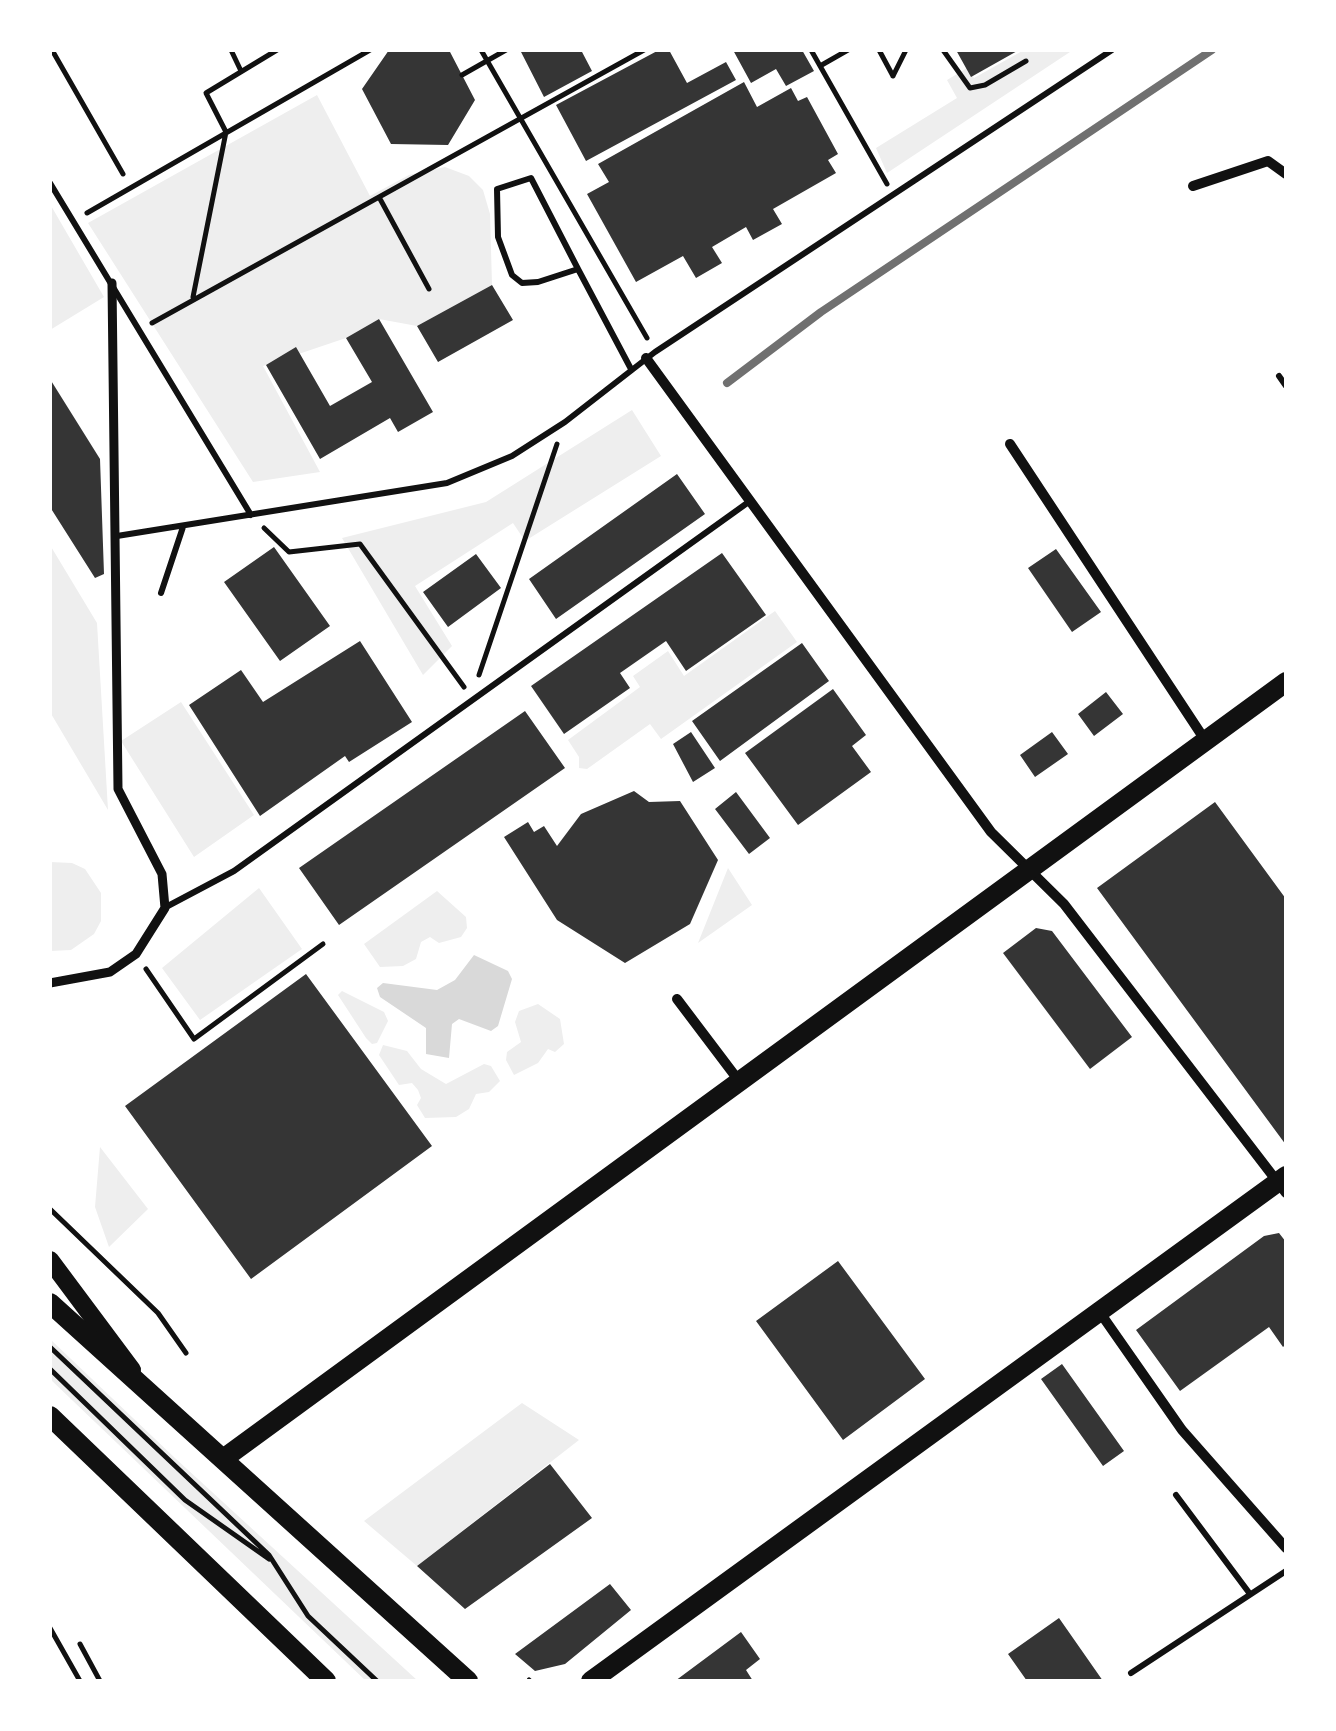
<!DOCTYPE html>
<html>
<head>
<meta charset="utf-8">
<style>
  body { margin:0 }
  #map { position:relative; width:1336px; height:1731px; overflow:hidden; background:#fff; font-family:"Nunito Sans",sans-serif }
  canvas { display:block }
  .frame { position:absolute; inset:0; border:52px solid #fff; pointer-events:none }
</style>
</head>
<body>
<div id="map">
<canvas width="1336" height="1731"></canvas>
<div class="frame"></div>
</div>
<script>
const g = document.querySelector('canvas').getContext('2d');
g.lineJoin = 'round';
function fillPath(path, color) { g.fillStyle = color; g.fill(path, 'evenodd'); }
const poly = rows => new Path2D(rows.map(r => 'M' + r).join(''));
function strokePath(path, color, width, dash) { g.strokeStyle = color; g.lineWidth = width; g.lineCap = dash ? 'butt' : 'round'; g.setLineDash(dash || []); g.stroke(path); }
fillPath(poly([
  [1024,50,1073,50,887,173,876,148,957,98,947,80,967,68,974,78],
  [317,95,370,196,409,175,445,167,469,176,483,190,490,214,492,285,417,326,379,319,346,338,263,366,320,472,253,482,88,223],
  [50,204,104,297,50,330],
  [632,410,661,456,525,541,513,523,415,586,452,646,423,675,342,538,486,502],
  [50,545,97,623,108,810,50,712],
  [775,611,797,642,661,739,650,724,587,769,579,768,579,757,568,740,640,687,633,676,668,651,684,676],
  [181,702,254,815,194,857,121,741],
  [50,862,72,863,85,869,101,893,101,921,94,934,71,950,50,951],
  [728,868,752,905,698,943],
  [259,888,302,949,200,1020,162,968],
  [437,891,466,917,467,928,461,937,439,943,430,937,421,942,416,959,403,966,380,967,364,944],
  [342,991,384,1012,388,1021,377,1043,372,1044,366,1038,338,995],
  [538,1004,560,1019,564,1044,555,1052,548,1049,538,1063,514,1075,506,1060,507,1052,521,1042,515,1022,519,1011],
  [383,1045,407,1051,421,1069,446,1084,484,1064,491,1066,500,1081,489,1092,476,1094,469,1109,456,1117,425,1118,417,1105,421,1098,418,1090,412,1083,399,1085,379,1055],
  [100,1147,148,1209,109,1247,95,1207],
  [50,1339,175,1458,418,1681,366,1681,50,1379],
  [522,1403,579,1440,417,1566,364,1521]
]), '#eee');
fillPath(poly([
  [474,955,508,971,512,979,498,1026,491,1031,459,1019,452,1024,449,1058,426,1054,426,1028,380,997,377,988,383,983,437,990,455,980]
]), '#d9d9d9');
fillPath(poly([
  [389,50,449,50,475,100,448,145,391,144,362,89],
  [520,50,581,50,592,71,544,97],
  [659,50,669,50,687,83,726,62,736,80,586,161,556,105],
  [733,50,802,50,814,71,786,86,776,69,751,83],
  [956,50,1019,50,971,77],
  [744,82,757,107,791,88,798,101,807,97,838,154,828,160,836,173,773,209,782,224,753,240,746,227,712,247,722,263,696,278,683,256,636,282,587,194,609,182,598,164],
  [492,285,513,320,438,362,417,326],
  [379,319,433,412,398,432,390,418,320,459,266,365,296,347,330,406,372,382,346,338],
  [50,379,100,459,104,574,95,578,50,507],
  [677,474,705,514,556,619,529,579],
  [274,547,330,626,280,661,224,582],
  [1056,549,1101,612,1072,632,1028,568],
  [722,553,766,615,686,671,666,641,620,673,630,688,564,734,531,686],
  [476,554,501,588,448,627,423,592],
  [360,641,412,722,349,762,345,756,260,816,189,705,241,670,263,702],
  [802,643,829,681,720,761,692,721],
  [833,689,866,735,852,746,871,772,798,825,745,753],
  [1106,692,1123,714,1094,736,1078,714],
  [525,711,565,768,339,925,299,868],
  [691,732,715,768,693,782,673,744],
  [1052,732,1068,754,1035,777,1020,755],
  [634,791,649,802,680,801,718,860,690,924,625,963,557,920,504,837,528,822,534,832,544,826,557,846,581,814],
  [736,792,770,838,749,854,715,809],
  [1215,802,1286,899,1286,1145,1097,888],
  [1036,928,1052,931,1132,1037,1090,1069,1003,953],
  [306,974,432,1146,251,1279,125,1106],
  [1279,1233,1286,1242,1286,1344,1283,1347,1269,1327,1180,1391,1136,1330,1264,1236],
  [838,1261,925,1379,843,1440,756,1321],
  [1062,1364,1124,1451,1103,1466,1041,1379],
  [550,1464,592,1518,465,1609,417,1566],
  [610,1584,631,1610,565,1664,535,1671,515,1654],
  [1059,1618,1103,1681,1027,1681,1008,1654],
  [741,1632,760,1659,746,1670,753,1681,675,1681]
]), '#353535');
strokePath(poly([
  [52,50,123,174],
  [231,50,241,71],
  [481,50,647,338],
  [811,50,887,184],
  [879,50,893,76],
  [943,50,970,88,985,85,1026,61],
  [820,66,848,50],
  [462,75,506,50],
  [893,76,906,50],
  [379,197,429,289],
  [87,213,370,50],
  [193,297,226,132,206,93,277,50],
  [152,323,644,50],
  [264,528,289,552,360,544,464,687],
  [479,675,557,444],
  [146,969,194,1039,323,944],
  [50,1209,158,1313,186,1353],
  [50,1347,269,1555,308,1616,377,1681],
  [50,1369,185,1500,269,1559],
  [50,1628,80,1681],
  [80,1644,100,1681],
  [529,1680,530,1681]
]), '#111', 5);
strokePath(poly([
  [50,183,251,515],
  [578,269,538,282,522,283,512,275,498,237,497,189,531,178,578,269,631,369],
  [1279,376,1286,386],
  [117,536,447,483,512,456,565,422,655,352,1112,50],
  [161,593,183,527],
  [166,907,234,871,750,501],
  [1176,1495,1250,1594],
  [1131,1673,1286,1571]
]), '#111', 6);
strokePath(poly([
  [50,983,110,972,136,954,165,908,162,874,118,789,112,283]
]), '#111', 9);
strokePath(poly([
  [1193,186,1268,161,1286,174],
  [646,358,991,832,1064,904,1286,1193],
  [1010,444,1205,740],
  [677,999,739,1081],
  [1101,1314,1182,1430,1286,1548]
]), '#111', 10);
strokePath(poly([
  [50,1260,132,1370]
]), '#111', 18);
strokePath(poly([
  [50,1303,468,1681],
  [50,1416,326,1681],
  [223,1459,1286,682],
  [591,1681,1286,1176]
]), '#111', 20);
strokePath(poly([
  [727,383,821,312,1212,50]
]), '#707070', 8);
</script>
</body>
</html>
